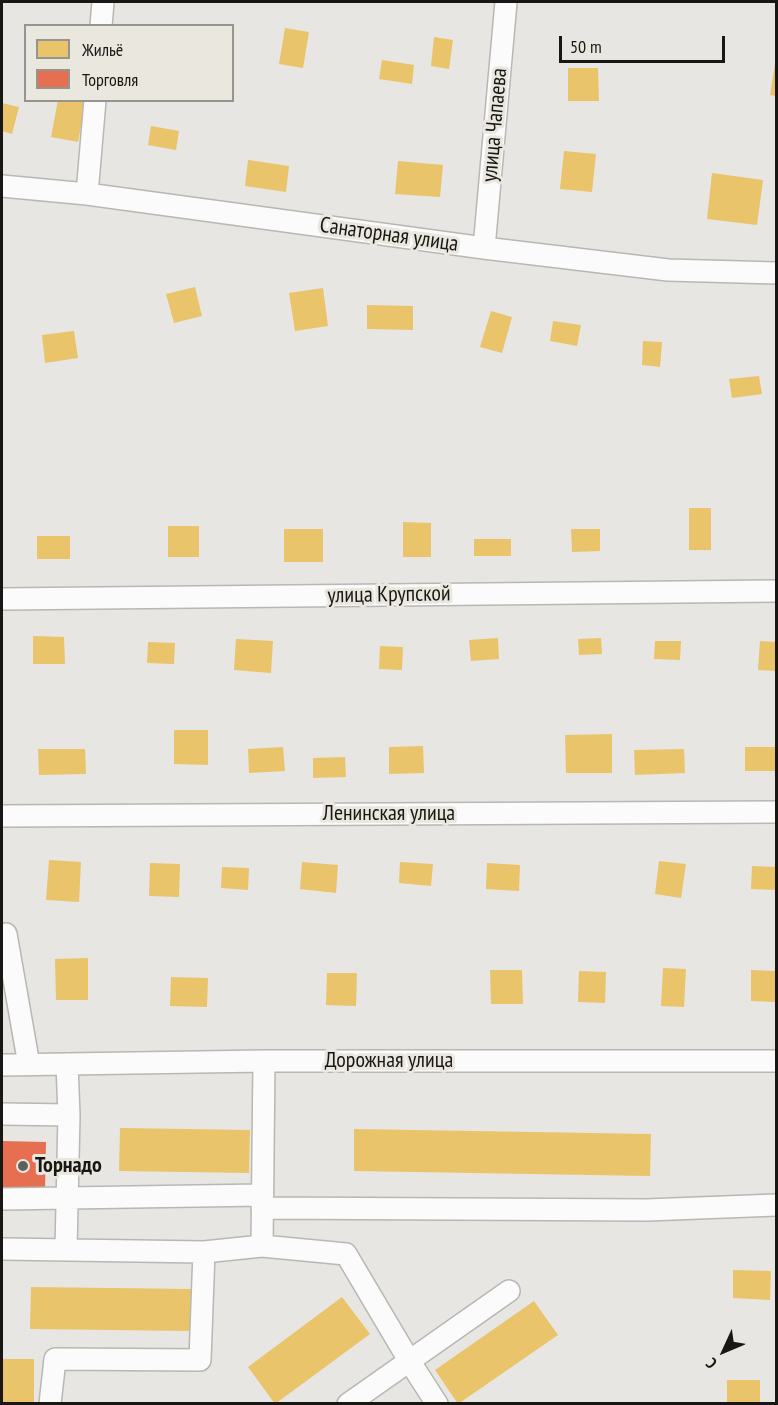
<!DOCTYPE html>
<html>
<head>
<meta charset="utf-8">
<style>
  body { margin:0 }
  #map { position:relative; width:778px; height:1405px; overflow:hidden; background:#e7e6e2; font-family:"PT Sans Narrow",sans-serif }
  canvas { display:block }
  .frame { position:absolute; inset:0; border:3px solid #181714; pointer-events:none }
  .legend { position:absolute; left:24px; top:24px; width:210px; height:78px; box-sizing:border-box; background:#eae7df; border:2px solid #96948e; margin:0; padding:8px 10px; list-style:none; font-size:18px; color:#181714 }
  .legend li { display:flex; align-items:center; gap:12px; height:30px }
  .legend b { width:30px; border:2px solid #96948e }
  .north { position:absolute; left:694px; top:1321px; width:60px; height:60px; -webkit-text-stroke:4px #eae7df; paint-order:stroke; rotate:226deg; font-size:16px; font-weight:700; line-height:24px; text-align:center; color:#181714 }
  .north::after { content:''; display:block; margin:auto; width:21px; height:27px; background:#181714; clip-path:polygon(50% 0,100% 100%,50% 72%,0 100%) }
  .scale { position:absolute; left:559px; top:36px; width:166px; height:27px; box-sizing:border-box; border:3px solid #181714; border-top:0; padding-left:8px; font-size:18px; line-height:21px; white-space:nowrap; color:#181714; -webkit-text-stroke:4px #eae7df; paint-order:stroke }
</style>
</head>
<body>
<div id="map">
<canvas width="778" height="1405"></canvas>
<div class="frame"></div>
<ul class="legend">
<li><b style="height:16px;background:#e9c46a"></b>Жильё</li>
<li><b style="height:16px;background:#e76f51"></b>Торговля</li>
</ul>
<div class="north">С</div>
<div class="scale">50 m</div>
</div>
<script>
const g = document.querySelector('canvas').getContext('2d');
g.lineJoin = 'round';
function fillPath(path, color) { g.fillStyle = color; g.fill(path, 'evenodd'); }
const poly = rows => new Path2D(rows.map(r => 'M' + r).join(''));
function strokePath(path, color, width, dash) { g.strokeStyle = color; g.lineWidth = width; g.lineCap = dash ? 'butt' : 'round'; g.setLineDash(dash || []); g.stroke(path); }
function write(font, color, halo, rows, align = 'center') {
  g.font = font + ' "PT Sans Narrow",sans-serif'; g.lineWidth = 6; g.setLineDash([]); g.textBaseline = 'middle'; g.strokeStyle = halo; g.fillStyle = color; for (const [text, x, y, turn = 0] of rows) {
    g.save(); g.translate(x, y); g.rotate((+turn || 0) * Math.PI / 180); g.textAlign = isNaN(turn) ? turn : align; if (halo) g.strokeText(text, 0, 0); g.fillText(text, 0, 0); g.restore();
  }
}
fillPath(poly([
  [285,28,309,32,303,68,279,64],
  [434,37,453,40,449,69,431,66],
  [382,60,414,65,412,84,379,79],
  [775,64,776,64,776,96,770,95],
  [568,68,598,68,599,101,568,101],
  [58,100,86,100,78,142,51,137],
  [2,103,19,107,12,134,2,131],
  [151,126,179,131,176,150,148,145],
  [564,151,596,154,592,192,560,189],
  [248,160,289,166,286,192,245,186],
  [398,161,443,165,440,197,395,194],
  [712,173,763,180,757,225,707,219],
  [195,287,202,316,174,323,166,294],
  [323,288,328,326,295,331,289,293],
  [367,305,413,306,413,330,367,329],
  [491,311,512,317,502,353,480,347],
  [553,321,581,325,577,346,550,341],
  [74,331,78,358,45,363,42,335],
  [643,341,662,342,660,367,642,365],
  [759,376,762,394,732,398,729,379],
  [689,508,711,508,711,550,689,550],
  [403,522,431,523,431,557,403,557],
  [168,526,199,526,199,557,168,557],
  [284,529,323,529,323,562,284,562],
  [571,529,600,529,600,551,572,552],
  [37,536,70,536,70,559,37,559],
  [474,539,511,539,511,556,474,556],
  [33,636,64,637,65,664,33,664],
  [498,638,499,659,471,661,469,640],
  [601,638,602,654,579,655,578,639],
  [236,639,273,641,271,673,234,670],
  [655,641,681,641,680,660,654,659],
  [760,641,776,642,776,671,758,670],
  [148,642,175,643,174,664,147,663],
  [380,646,403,647,402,670,379,669],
  [174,730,208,730,208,765,174,764],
  [612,734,612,773,566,773,565,735],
  [423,746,424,773,389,774,389,747],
  [283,747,285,771,249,773,248,749],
  [745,747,776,747,776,771,745,771],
  [38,749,85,749,86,774,39,775],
  [684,749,685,773,635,775,634,750],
  [345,757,346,777,313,778,313,758],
  [49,860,81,862,79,902,46,900],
  [659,861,686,864,681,898,655,894],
  [302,862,338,865,336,893,300,889],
  [400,862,433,864,431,886,399,883],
  [150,863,180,864,179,897,149,896],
  [487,863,520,865,519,891,486,889],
  [752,866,776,867,776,890,751,889],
  [222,867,249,868,248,890,221,888],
  [88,958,88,1000,56,1000,55,959],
  [663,968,686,969,684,1007,661,1006],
  [490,970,522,970,523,1004,491,1004],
  [751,970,775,971,775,1002,751,1001],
  [579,971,606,972,605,1003,578,1002],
  [327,973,357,973,356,1006,326,1005],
  [171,977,208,978,207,1007,170,1006],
  [120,1128,250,1130,249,1173,119,1171],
  [354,1129,651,1134,650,1176,354,1171],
  [733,1270,771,1271,770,1300,733,1298],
  [31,1287,191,1289,190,1331,30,1329],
  [342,1297,370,1334,275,1404,248,1367],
  [534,1301,558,1335,458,1404,435,1370],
  [2,1359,34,1359,34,1403,2,1403],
  [727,1380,760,1380,760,1404,727,1404]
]), '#e9c46a');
fillPath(poly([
  [2,1141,46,1142,45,1190,2,1189]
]), '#e76f51');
const minor = poly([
  [101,26,103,2],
  [2,186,87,194,484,248,668,270,776,273],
  [87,194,95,100],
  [484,248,506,2],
  [2,599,776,591],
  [2,816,776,812],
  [6,934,29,1065],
  [264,1061,262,1246,346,1254,410,1362,437,1404],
  [2,1065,264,1061,776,1061],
  [2,1114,69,1115,67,1064],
  [2,1199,262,1195],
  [262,1208,647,1210,776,1205],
  [2,1249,204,1252,262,1246],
  [66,1250,69,1115],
  [50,1404,55,1359,200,1360,204,1252],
  [348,1404,509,1291]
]);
strokePath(minor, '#b8b7b3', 24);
strokePath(minor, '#fbfbfb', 21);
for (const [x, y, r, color] of [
  [23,1166,6,"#605f5c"]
]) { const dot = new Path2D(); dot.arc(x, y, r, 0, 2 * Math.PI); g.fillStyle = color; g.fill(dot); strokePath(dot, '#eae7df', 2); }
write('22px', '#181714', '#eae7df', [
  ["улица Чапаева",495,125,-85],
  ["Санаторная улица",389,235,8],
  ["улица Крупской",389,595,-1],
  ["Ленинская улица",389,814],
  ["Дорожная улица",389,1061]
]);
write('bold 22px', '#181714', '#eae7df', [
  ["Торнадо",35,1166]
], 'left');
</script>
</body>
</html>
